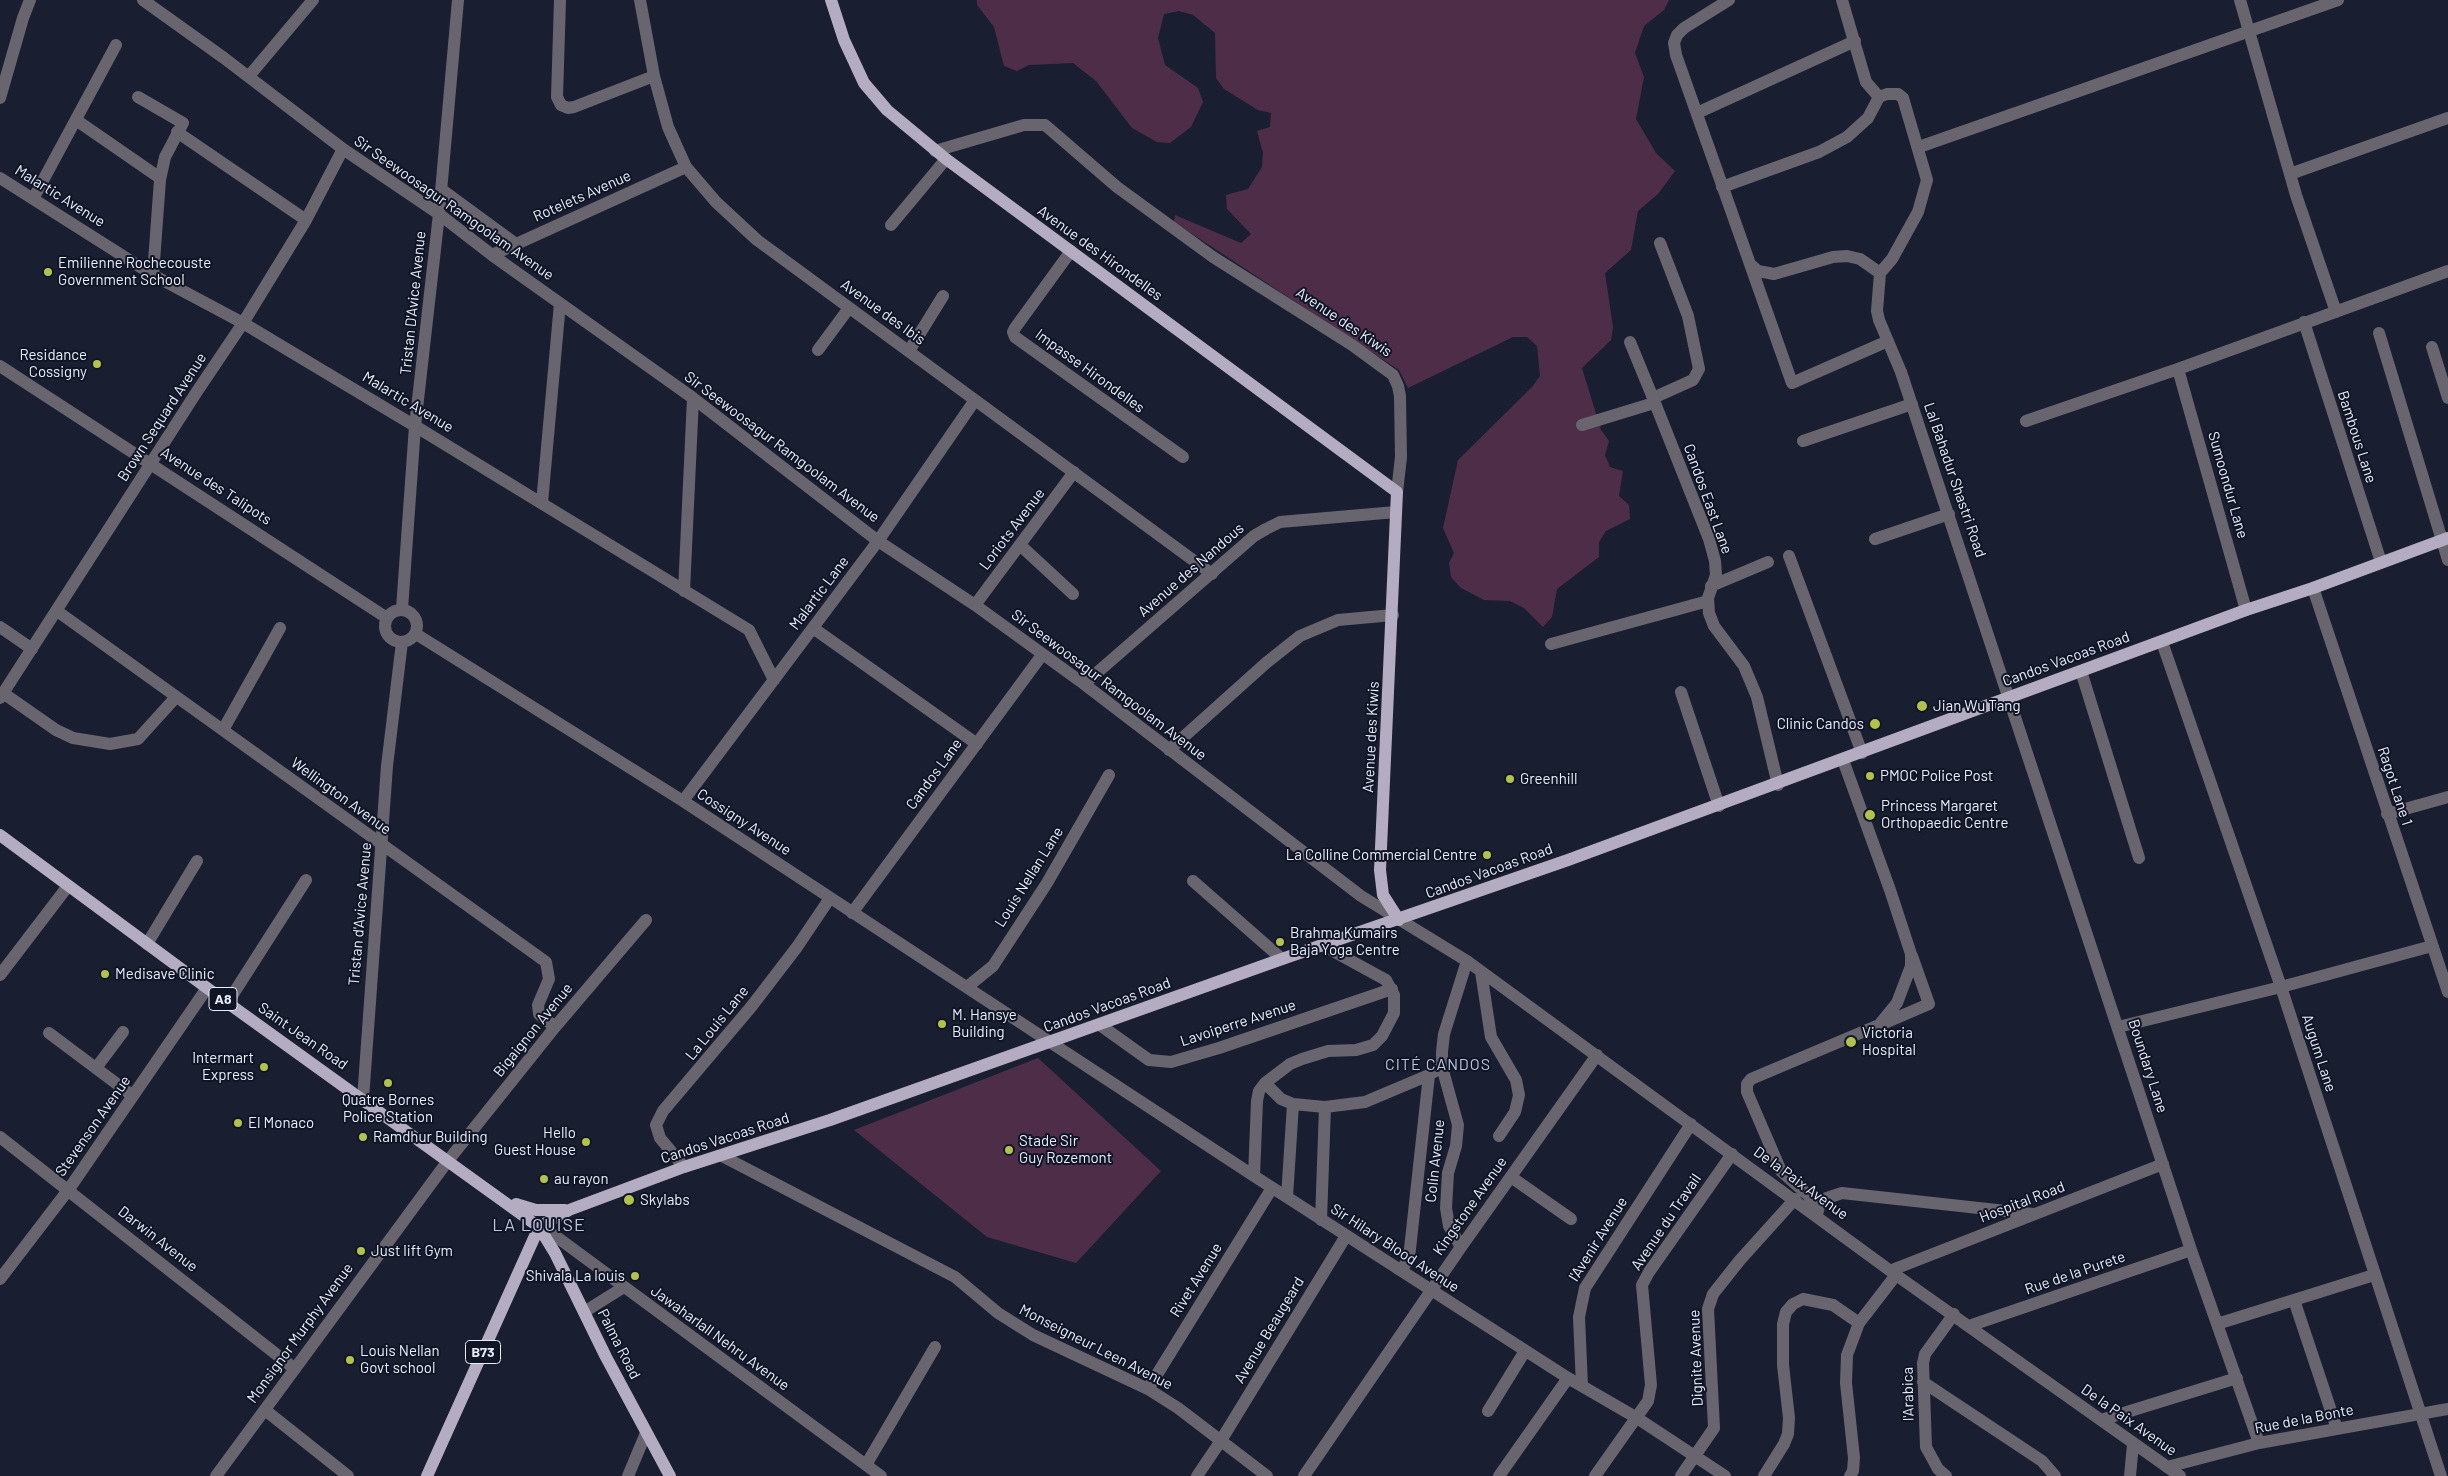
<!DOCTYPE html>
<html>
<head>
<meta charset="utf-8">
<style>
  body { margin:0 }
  canvas { display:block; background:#191e30 }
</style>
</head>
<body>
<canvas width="2448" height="1476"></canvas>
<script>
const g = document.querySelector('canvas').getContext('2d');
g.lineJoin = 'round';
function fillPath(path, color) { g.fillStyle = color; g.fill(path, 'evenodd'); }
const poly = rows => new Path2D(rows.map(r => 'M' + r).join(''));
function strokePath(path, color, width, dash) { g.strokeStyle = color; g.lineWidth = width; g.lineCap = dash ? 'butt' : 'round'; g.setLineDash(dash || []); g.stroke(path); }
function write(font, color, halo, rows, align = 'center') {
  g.font = font + ' Barlow,sans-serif'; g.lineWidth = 4; g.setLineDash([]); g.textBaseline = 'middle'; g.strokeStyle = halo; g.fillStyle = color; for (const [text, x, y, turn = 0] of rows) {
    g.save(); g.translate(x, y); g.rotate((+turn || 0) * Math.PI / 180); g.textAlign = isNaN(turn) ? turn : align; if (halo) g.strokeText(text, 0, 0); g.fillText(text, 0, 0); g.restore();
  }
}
fillPath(poly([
  [977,0,1669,0,1664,10,1644,26,1635,53,1644,77,1636,119,1656,153,1675,171,1658,194,1638,211,1631,250,1605,273,1613,327,1611,340,1582,368,1601,430,1609,441,1605,455,1610,467,1623,471,1619,496,1629,505,1630,519,1606,531,1599,542,1599,557,1557,589,1552,617,1543,627,1524,608,1510,601,1484,600,1461,588,1451,577,1449,563,1454,553,1443,528,1458,460,1532,387,1540,376,1537,346,1527,337,1513,337,1408,388,1399,370,1174,222,1175,215,1241,243,1251,234,1227,209,1226,195,1248,189,1262,167,1263,153,1257,131,1270,127,1271,113,1258,110,1224,89,1216,78,1215,33,1193,15,1179,11,1164,14,1158,38,1165,65,1198,88,1203,102,1191,127,1170,143,1157,142,1132,128,1096,81,1073,63,1029,65,1017,71,1004,66,994,27,977,5],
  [1038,1058,1161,1171,1076,1263,987,1237,854,1130]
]), '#4e2d48');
strokePath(poly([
  [143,0,224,58,343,149,439,214,492,255,693,398,878,541,975,605,1084,684,1361,896,1467,961,1896,1275,2180,1476],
  [560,0,557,97,561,105,568,108,574,107,654,76],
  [640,0,654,76,668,127,686,167,716,202,757,240,1212,574],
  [1729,0,1684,28,1677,35,1674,43,1676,55,1750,264,1758,271,1774,274,1833,257,1847,256,1860,259,1880,273],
  [1842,0,1866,82,1879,97],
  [2240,0,2296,195,2336,312],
  [249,76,313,0],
  [138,97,183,123,165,157,160,180,153,275],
  [0,98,23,18,30,0],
  [1697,113,1855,41],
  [76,120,160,178],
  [177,132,306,220],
  [1919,147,2338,0],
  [935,151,1024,125,1045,125,1117,187,1213,257,1352,345,1393,375,1398,386,1400,396,1401,457,1397,492],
  [2290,174,2448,118],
  [0,178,153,275,243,323,415,426,749,630,774,680],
  [1722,187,1819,152,1847,137,1868,118,1879,97,1887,94,1898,94,1903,98,1927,180,1918,212,1892,259,1880,273],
  [441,189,516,244],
  [33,199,116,45],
  [891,225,946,159],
  [1660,243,1688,316,1699,369,1693,380,1653,398,1709,539,1715,561,1716,575,1708,598,1709,613,1714,626,1744,666,1757,697,1778,785],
  [1071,251,1015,328,1013,332,1015,337,1183,457],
  [492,255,686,167],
  [1750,264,1792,383,1888,341],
  [1880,273,1877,311,1879,320,1901,372,2191,1250,2259,1443],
  [2304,322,2381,562],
  [2379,333,2448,560],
  [1630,342,1653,398],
  [2432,347,2448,398],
  [818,350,849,308],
  [909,351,943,296],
  [0,366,387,618],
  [2178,369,2246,610],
  [2026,421,2178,369,2448,271],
  [1582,425,1654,403],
  [1803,441,1912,404],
  [542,503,560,303],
  [1875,539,1949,514],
  [1020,545,1073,594],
  [1789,556,1862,753],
  [1711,586,1768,562],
  [2313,588,2448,992],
  [684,591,693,398],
  [975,605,1074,472],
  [402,609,415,426,439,214,458,0],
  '385 626a16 16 0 1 1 32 0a16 16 0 1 1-32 0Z',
  [57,611,546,962,549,979,538,1005,539,1014,555,1027],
  [0,627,32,649],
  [813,628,977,744],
  [416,634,683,801,1254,1176,1568,1378,1637,1418,1725,1476],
  [2162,642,2281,987,2441,1476],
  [1551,644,1708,601],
  [2081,671,2139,858],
  [1084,684,1254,536,1266,529,1280,522,1396,512],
  [1681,692,1719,806],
  [3,693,56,730,73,738,110,744,138,739,176,697],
  [0,698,196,393,243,323,306,220,343,149],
  [223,730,280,628],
  [1169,750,1266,663,1300,636,1338,620,1393,615],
  [683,801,878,541,975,400],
  [2387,814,2448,797],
  [1193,881,1282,959],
  [852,913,1042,655],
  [147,944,197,861],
  [1481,972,1491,1037,1516,1080,1519,1095,1515,1112,1499,1136],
  [0,975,68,886],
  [967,987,993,966,1047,883,1109,775],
  [228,1002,306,880],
  [1100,1025,1149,1060,1171,1062,1219,1048,1392,989],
  [1880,1025,1929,1004,1912,956],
  [2118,1027,2281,987,2432,946],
  [49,1033,133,1096],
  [96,1068,123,1032],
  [1265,1083,1281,1099,1293,1104,1325,1107,1365,1102,1429,1075],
  [363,1099,387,766,402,642],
  [0,1137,295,1369],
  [722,1156,955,1277,998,1313,1033,1335,1148,1389,1178,1408,1267,1476],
  [684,1167,660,1138,656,1125,663,1111,751,1007,797,947,830,898],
  [1254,1176,1257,1101,1259,1091,1265,1083,1290,1064,1302,1059,1328,1051,1356,1050,1373,1045,1382,1036,1394,1013,1394,995,1386,980,1322,945],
  [1511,1177,1571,1219],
  [1287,1197,1293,1104],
  [1817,1214,1809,1196,1781,1171,1747,1092,1747,1084,1751,1079,1879,1025,1897,1003,1911,966,1911,954,1890,890,1843,760],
  [1817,1214,1821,1200,1842,1193,2033,1214],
  [1321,1220,1325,1107],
  [539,1227,554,1235,881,1476],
  [1461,1247,1449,1226,1446,1208,1448,1173,1456,1146,1458,1125,1442,1067,1442,1052,1444,1034,1467,961],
  [1398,1269,1404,1266,1409,1258,1429,1075,1442,1067],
  [1892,1270,2163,1164],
  [0,1279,69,1189,207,988],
  [2294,1300,2337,1429],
  [584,1312,624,1287],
  [2217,1324,2374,1275],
  [1969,1326,2191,1250],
  [1923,1382,2042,1461,2055,1476],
  [1582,1386,1579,1317,1585,1288,1691,1124],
  [1148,1389,1272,1188],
  [265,1410,348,1476],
  [1488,1411,1525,1351],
  [2101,1420,2237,1378],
  [866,1465,935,1347],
  [2167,1467,2259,1443,2448,1409],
  [216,1476,447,1162,555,1027,646,920],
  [628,1476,646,1433],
  [1197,1476,1220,1442,1346,1236],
  [1304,1476,1461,1247,1597,1055],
  [1499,1476,1568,1378],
  [1595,1476,1648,1401,1651,1385,1642,1285,1649,1272,1732,1154],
  [1681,1476,1714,1428,1708,1309,1713,1294,1740,1260,1795,1199],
  [1764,1476,1784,1444,1788,1434,1789,1418,1783,1365,1783,1324,1786,1312,1793,1304,1803,1299,1833,1305,1859,1323],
  [1850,1476,1853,1471,1854,1458,1846,1383,1847,1355,1859,1323,1896,1275],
  [1946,1476,1938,1469,1926,1447,1923,1363,1925,1354,1954,1314],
  [2130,1476,2133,1444]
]), '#69656f', 12);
strokePath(poly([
  [831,0,844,40,864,83,887,110,946,159,1397,492,1380,870,1383,895,1399,920],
  [0,835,207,988,539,1227,555,1253,606,1357,670,1476],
  [516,1204,536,1210,565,1210],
  [427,1476,539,1227,569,1210,684,1167,830,1120,1282,959,1568,860,2246,610,2313,588,2448,538]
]), '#b4acc1', 12);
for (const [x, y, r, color] of [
  [48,272,5,"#b2c34b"],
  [97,364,5,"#b2c34b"],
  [1922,706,6,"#b2c34b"],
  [1875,724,6,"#b2c34b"],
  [1870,776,5,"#b2c34b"],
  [1510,779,5,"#b2c34b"],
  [1870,815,6,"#b2c34b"],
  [1487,855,5,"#b2c34b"],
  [1280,942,5,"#b2c34b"],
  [105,974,5,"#b2c34b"],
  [942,1024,5,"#b2c34b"],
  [1851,1042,6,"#b2c34b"],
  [264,1067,5,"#b2c34b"],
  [388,1083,5,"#b2c34b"],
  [238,1123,5,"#b2c34b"],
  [363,1137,5,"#b2c34b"],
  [586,1142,5,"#b2c34b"],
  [1009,1150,5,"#b2c34b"],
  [544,1179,5,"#b2c34b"],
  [629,1200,6,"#b2c34b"],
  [361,1251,5,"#b2c34b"],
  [635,1276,5,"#b2c34b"],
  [350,1360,5,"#b2c34b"]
]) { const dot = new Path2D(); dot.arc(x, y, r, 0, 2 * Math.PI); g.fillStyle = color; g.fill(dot); strokePath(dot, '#101526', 2); }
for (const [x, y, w] of [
  [223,999,28],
  [483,1352,35]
]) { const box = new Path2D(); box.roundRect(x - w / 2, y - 11.5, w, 23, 4); g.fillStyle = '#101526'; g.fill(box); strokePath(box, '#e9edfa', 1); }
write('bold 14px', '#e9edfa', null, [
  ["A8",223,999],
  ["B73",483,1352]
]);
write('15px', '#e9edfa', '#101526', [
  ["Malartic Avenue",60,196,32],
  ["Rotelets Avenue",582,196,-24],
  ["Sir Seewoosagur Ramgoolam Avenue",454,208,35],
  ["Avenue des Hirondelles",1100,253,36],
  ["Tristan D'Avice Avenue",413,303,-84],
  ["Avenue des Ibis",883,312,36],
  ["Avenue des Kiwis",1344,322,34],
  ["Impasse Hirondelles",1090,371,36],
  ["Malartic Avenue",408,402,31],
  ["Brown Sequard Avenue",162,417,-57],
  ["Bambous Lane",2357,437,72],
  ["Sir Seewoosagur Ramgoolam Avenue",782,447,37],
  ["Lal Bahadur Shastri Road",1955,480,71],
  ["Sumoondur Lane",2228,485,74],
  ["Avenue des Talipots",216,486,33],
  ["Candos East Lane",1708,499,70],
  ["Loriots Avenue",1012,529,-53],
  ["Avenue des Nandous",1191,570,-41],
  ["Malartic Lane",819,593,-53],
  ["Candos Vacoas Road",2066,659,-20],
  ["Sir Seewoosagur Ramgoolam Avenue",1109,685,37],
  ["Avenue des Kiwis",1371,737,-87],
  ["Candos Lane",934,774,-54],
  ["Ragot Lane 1",2395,786,72],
  ["Wellington Avenue",341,796,36],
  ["Cossigny Avenue",744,822,33],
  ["Candos Vacoas Road",1489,871,-20],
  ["Louis Nellan Lane",1029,877,-58],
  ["Tristan d'Avice Avenue",360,914,-85],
  ["Candos Vacoas Road",1107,1005,-20],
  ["La Louis Lane",717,1023,-51],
  ["Lavoiperre Avenue",1238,1023,-18],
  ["Bigaignon Avenue",533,1030,-51],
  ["Saint Jean Road",303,1036,35],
  ["Augum Lane",2319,1053,72],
  ["Boundary Lane",2148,1066,72],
  ["Stevenson Avenue",93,1126,-55],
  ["Candos Vacoas Road",725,1138,-18],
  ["Colin Avenue",1435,1161,-84],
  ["De la Paix Avenue",1801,1183,36],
  ["Hospital Road",2022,1202,-21],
  ["Kingstone Avenue",1470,1206,-55],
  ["Avenue du Travail",1666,1222,-56],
  ["Darwin Avenue",158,1239,38],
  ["l'Avenir Avenue",1598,1239,-58],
  ["Sir Hilary Blood Avenue",1395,1248,33],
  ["Rue de la Purete",2075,1273,-19],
  ["Rivet Avenue",1196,1280,-58],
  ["Avenue Beaugeard",1269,1330,-59],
  ["Monsignor Murphy Avenue",300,1333,-54],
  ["Jawaharlall Nehru Avenue",720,1338,36],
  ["Palma Road",619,1344,63],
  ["Monseigneur Leen Avenue",1096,1347,27],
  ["Dignite Avenue",1696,1358,-92],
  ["l'Arabica",1908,1394,-91],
  ["Rue de la Bonte",2304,1419,-11],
  ["De la Paix Avenue",2129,1420,35]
]);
write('15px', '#e9edfa', '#101526', [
  ["Emilienne Rochecouste",58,263],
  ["Government School",58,280],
  ["Residance",87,355,"right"],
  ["Cossigny",87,372,"right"],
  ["Jian Wu Tang",1933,706],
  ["Clinic Candos",1864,724,"right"],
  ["PMOC Police Post",1880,776],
  ["Greenhill",1520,779],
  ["Princess Margaret",1881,806],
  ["Orthopaedic Centre",1881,823],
  ["La Colline Commercial Centre",1477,855,"right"],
  ["Brahma Kumairs",1290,933],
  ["Baja Yoga Centre",1290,950],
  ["Medisave Clinic",115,974],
  ["M. Hansye",952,1015],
  ["Building",952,1032],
  ["Victoria",1862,1033],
  ["Hospital",1862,1050],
  ["Intermart",254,1058,"right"],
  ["Express",254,1075,"right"],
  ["Quatre Bornes",388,1100,"center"],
  ["Police Station",388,1117,"center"],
  ["El Monaco",248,1123],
  ["Hello",576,1133,"right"],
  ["Guest House",576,1150,"right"],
  ["Ramdhur Building",373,1137],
  ["Stade Sir",1019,1141],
  ["Guy Rozemont",1019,1158],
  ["au rayon",554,1179],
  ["Skylabs",640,1200],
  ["Just lift Gym",371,1251],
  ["Shivala La louis",625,1276,"right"],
  ["Louis Nellan",360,1351],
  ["Govt school",360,1368]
], 'left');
g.letterSpacing = '1px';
write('16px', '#bdc5de', '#101526', [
  ["CITÉ CANDOS",1438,1065]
]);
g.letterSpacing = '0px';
g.letterSpacing = '1px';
write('18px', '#bdc5de', '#101526', [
  ["LA LOUISE",539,1225]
]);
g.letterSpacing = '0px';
</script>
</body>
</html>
